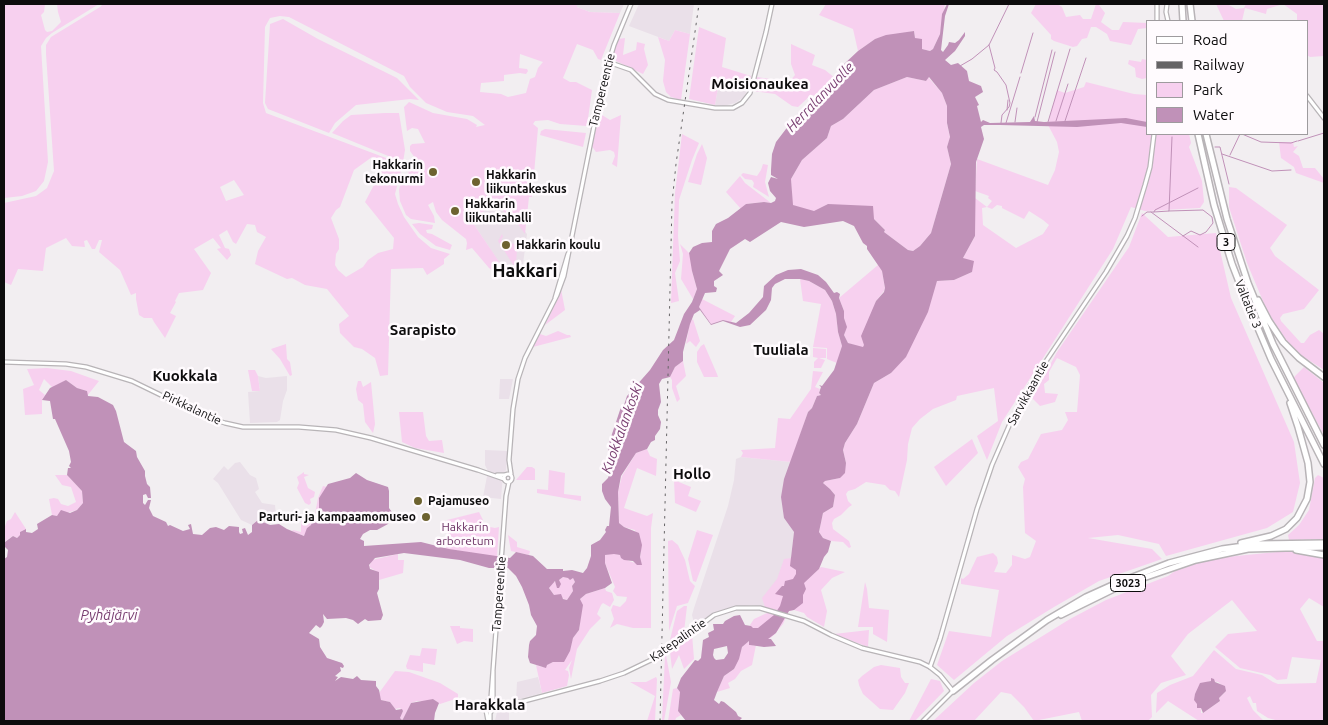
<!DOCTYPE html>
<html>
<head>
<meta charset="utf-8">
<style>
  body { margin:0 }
  #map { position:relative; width:1328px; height:725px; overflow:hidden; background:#f2eef1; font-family:Ubuntu,sans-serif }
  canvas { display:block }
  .frame { position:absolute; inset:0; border:5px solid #0d0c0d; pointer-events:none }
  .legend { position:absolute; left:1146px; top:20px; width:162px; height:115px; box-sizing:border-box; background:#fffbfe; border:1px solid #9e9b9e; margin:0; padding:6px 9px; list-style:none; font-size:15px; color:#0d0c0d }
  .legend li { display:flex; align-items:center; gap:10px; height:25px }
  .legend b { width:25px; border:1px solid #9e9b9e }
</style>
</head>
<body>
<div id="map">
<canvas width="1328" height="725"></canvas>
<div class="frame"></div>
<ul class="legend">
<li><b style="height:6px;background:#fff"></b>Road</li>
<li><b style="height:6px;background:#656365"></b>Railway</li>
<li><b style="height:14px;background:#f7d0ef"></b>Park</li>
<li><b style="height:14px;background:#c091b8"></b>Water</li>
</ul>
</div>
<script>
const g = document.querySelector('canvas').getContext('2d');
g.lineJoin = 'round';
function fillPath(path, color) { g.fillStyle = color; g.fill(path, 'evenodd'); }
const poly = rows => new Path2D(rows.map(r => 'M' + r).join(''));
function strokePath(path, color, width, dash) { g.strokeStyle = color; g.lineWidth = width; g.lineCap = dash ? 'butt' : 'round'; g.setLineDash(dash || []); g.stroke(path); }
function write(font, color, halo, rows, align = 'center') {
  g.font = font + ' Ubuntu,sans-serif'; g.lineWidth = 5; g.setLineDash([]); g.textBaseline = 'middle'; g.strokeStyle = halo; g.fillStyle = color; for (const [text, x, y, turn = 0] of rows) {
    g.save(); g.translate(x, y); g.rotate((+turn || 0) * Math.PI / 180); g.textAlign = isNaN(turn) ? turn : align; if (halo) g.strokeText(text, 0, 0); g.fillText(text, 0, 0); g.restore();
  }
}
fillPath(poly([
  [577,4,624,4,620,13,590,12,577,7],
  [639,4,694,4,690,34,675,30,669,41,629,26],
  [719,82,749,87,744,97,735,103,723,106,715,105],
  [501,200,527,234,522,271,519,273,501,280,497,274,504,270,473,223,477,215],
  [258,376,266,378,287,376,287,390,283,401,280,420,277,422,250,423,248,392,260,391],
  [500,379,513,379,509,399,499,399],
  [485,450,508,451,506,470,503,474,501,499,483,497,488,471,485,465],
  [741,457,791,462,784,518,794,532,790,566,777,611,753,605,735,607,719,611,701,621,694,623,692,615,694,608,728,506,734,480,736,459],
  [240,462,250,475,256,478,259,489,255,492,262,503,275,505,276,515,270,525,258,520,252,525,241,520,218,483,213,479,224,466,228,470,235,463],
  [538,677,542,693,516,700,517,682],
  [509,707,509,721,495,721,497,712]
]), '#eae0e9');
fillPath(poly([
  [4,4,45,4,44,12,41,15,45,30,47,32,52,31,61,22,58,12,57,4,99,4,52,33,46,38,41,46,48,162,44,181,36,191,22,196,4,198],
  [103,4,577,4,577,7,590,12,620,13,601,60,598,59,593,50,577,44,563,78,570,82,576,82,592,90,587,126,560,124,548,120,535,121,533,124,538,128,532,197,529,197,525,234,517,223,506,215,498,202,478,215,479,218,474,221,473,223,504,269,497,274,489,268,472,248,466,250,467,243,466,239,442,220,436,212,433,202,428,205,434,216,435,223,411,219,406,215,400,201,399,190,401,182,409,172,405,169,415,158,410,151,410,146,412,144,425,143,418,129,412,128,407,131,404,107,409,102,433,113,467,119,477,125,476,127,485,125,473,116,447,112,426,103,410,87,404,76,289,17,280,16,270,18,265,27,263,103,266,113,386,158,402,167,395,194,398,204,404,217,418,237,431,248,450,254,444,259,444,264,427,275,423,268,391,269,388,375,380,376,375,358,362,349,354,347,340,333,339,324,349,316,327,289,305,285,292,278,287,279,255,264,258,251,266,237,257,232,255,225,247,224,236,244,233,242,227,230,219,235,225,248,229,249,231,255,227,260,217,249,221,248,213,238,194,249,211,273,203,290,179,293,175,301,176,302,170,313,176,316,165,338,154,322,152,318,144,318,139,315,136,299,136,293,131,295,120,270,99,252,102,240,99,240,95,249,92,249,87,240,84,241,85,247,72,246,66,238,46,248,43,271,18,269,11,285,4,282,4,203,36,196,47,188,54,171,46,54,46,45,51,37,100,7],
  [520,54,543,62,538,68,535,77,530,79,526,93,508,97,501,94,480,92,481,83,504,81,504,75,520,73,526,74,528,71,527,69,519,68],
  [372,157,380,159,386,162,365,202,394,238,393,249,378,253,368,260,363,267,346,277,338,270,335,265,336,254,339,249,339,239,331,218,336,210,340,207,354,170],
  [234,180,244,195,226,201,220,187],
  [826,4,945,4,940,34,933,49,930,51,922,49,915,38,914,31,875,39,858,51,853,29,819,15],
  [1036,4,1057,4,1062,7,1066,17,1080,15,1083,19,1091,19,1096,4,1099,5,1105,13,1101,22,1112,30,1119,30,1123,22,1147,23,1147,28,1138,29,1131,45,1110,41,1107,34,1096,27,1091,27,1087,38,1082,39,1077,46,1073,47,1054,41,1051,39,1051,35,1031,13],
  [1216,4,1227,4,1236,9,1244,8,1246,4,1324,4,1324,56,1310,57,1307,55,1307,21,1297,21,1297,14,1283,4,1267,9,1266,14,1245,8,1242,21,1224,21],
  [283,19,318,39,397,78,419,100,410,99,356,105,335,123,329,133,268,109,265,103,270,24],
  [699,27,726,38,722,67,751,76,749,87,719,82,715,105,689,99],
  [675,30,690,34,681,100,671,97,666,92,663,81,665,60,658,37,669,41],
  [625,38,623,55,636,50,637,42,645,44,644,49,648,65,643,74,614,60,612,57,618,39],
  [791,44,815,55,812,65,825,70,835,78,816,96,811,95,798,107,792,106,775,94,753,91,757,77,789,82,795,75,791,64],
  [1142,59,1147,60,1147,78,1142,79,1136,77,1135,68,1128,64,1129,60,1141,62],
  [907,77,926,81,928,77,942,93,947,106,947,123,950,138,947,147,951,164,931,233,920,246,913,251,908,250,884,232,885,230,874,219,828,204,814,212,792,205,791,179,802,160,827,138,831,126,843,119,874,90],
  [1086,82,1134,94,1147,95,1147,134,1189,134,1191,143,1189,147,1202,181,1204,202,1200,208,1145,211,1131,207,1113,249,1002,422,987,460,977,436,998,421,994,388,957,396,956,400,933,409,920,419,912,428,908,444,907,460,899,497,895,491,890,490,885,485,866,482,855,489,848,491,846,494,848,501,852,505,849,507,841,515,834,519,832,523,833,529,849,541,851,547,849,548,843,542,831,541,823,538,819,532,823,513,833,507,835,495,830,489,823,483,825,481,840,478,846,463,843,450,845,443,857,424,874,383,891,373,937,281,954,280,972,272,965,260,963,258,975,236,975,198,987,207,992,201,988,198,989,196,975,191,977,159,1048,185,1055,170,1059,152,1057,142,1048,125,1057,90,1065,93,1084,87],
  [997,205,1002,206,1002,208,1024,219,1029,211,1043,220,1049,225,1043,234,1016,248,983,225,982,208,987,207,992,209],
  [599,109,602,115,610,120,621,115,617,167,612,164,615,156,614,152,610,150,596,152,591,145],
  [385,113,399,113,405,150,403,162,332,133,343,121,351,115],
  [545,129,586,133,583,147,540,135,541,131],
  [682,134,699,143,692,160,679,200,678,236,680,261,675,273,679,301,671,303,675,193],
  [1279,142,1293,142,1294,147,1298,146,1293,152,1299,156,1303,168,1315,168,1324,179,1324,183,1296,173,1294,167,1281,158],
  [702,144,707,158,701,185,688,182,697,154],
  [763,164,768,165,765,182,769,197,753,187,754,183,752,180,745,179,741,175,743,173,757,176,761,170],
  [740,176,745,183,771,203,764,202,746,204,741,209,726,192],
  [1229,187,1236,188,1287,225,1270,248,1275,256,1319,290,1304,309,1283,314,1280,318,1281,321,1301,343,1304,343,1310,335,1319,330,1324,334,1324,370,1293,350,1268,313,1247,263,1229,207],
  [1142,213,1168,237,1216,233,1231,298,1294,442,1300,483,1293,512,1267,528,1166,556,1159,544,1118,535,1088,538,1152,549,1162,559,1099,581,1054,607,1007,636,954,680,937,665,949,631,991,637,999,590,961,584,961,578,963,579,969,574,977,557,993,553,997,557,998,563,994,572,1006,573,1012,565,1012,555,1025,559,1030,557,1036,541,1025,533,1023,487,1025,479,1018,467,1021,462,1028,459,1041,434,1062,430,1068,420,1065,412,1077,412,1080,375,1076,367,1057,358,1049,372,1049,380,1044,384,1045,393,1058,394,1055,402,1040,406,1032,398,1057,352,1129,247],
  [419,223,433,225,432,229,426,230,427,233,432,234,452,245,450,250,436,246,420,234,412,224],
  [502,234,503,237,501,239,507,248,513,243,517,248,516,265,514,266,498,241],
  [680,244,689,253,692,263,692,271,697,289,693,299,681,279,683,254],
  [878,265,882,271,885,288,884,291,876,301,864,345,864,347,859,347,848,343,844,335,846,327,844,318,844,311,839,298],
  [800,279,809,281,825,290,832,301,836,314,838,332,842,346,837,363,827,359,827,348,813,347,821,304,803,301],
  [561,289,565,310,545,325,556,302],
  [702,299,735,316,731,322,723,320,711,324,699,307],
  [693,319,700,341,696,347,690,341,686,344,690,322],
  [558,331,567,335,570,335,571,337,533,347,540,334,546,336],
  [286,344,287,359,290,362,292,375,290,376,280,359,271,349],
  [704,344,717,374,718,377,704,377,697,362,697,352,701,346],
  [813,348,826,349,826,358,819,358,825,360,821,368,814,368,814,362,818,358,813,357],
  [683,361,686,376,676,386,680,399,677,402,672,388,672,380,670,377,675,367],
  [1304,367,1324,383,1324,435,1293,378],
  [47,368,71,371,99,381,87,396,87,391,77,388,66,380,53,388,44,379,39,390,45,395,42,400,42,414,25,415,23,389,34,385,27,369],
  [248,370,255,370,258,376,260,391,252,391],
  [813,371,823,372,815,387,820,389,819,393,821,395,817,396,812,408,808,412,791,462,741,457,743,453,741,450,775,448,778,418,790,419,811,389],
  [358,381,361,381,363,387,371,382,375,424,373,433,365,422,363,404,358,400,356,389],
  [399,412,423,412,426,436,429,441,442,440,444,453,415,448,402,442],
  [972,439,978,453,946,486,934,467],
  [647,449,650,456,657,459,656,476,637,468,624,508,647,516,653,513,651,528,651,628,633,628,617,624,610,628,614,619,611,610,613,605,620,607,626,601,627,597,617,596,613,591,615,587,605,563,605,555,611,553,620,555,629,561,635,563,640,557,641,552,635,530,624,527,619,523,618,492,622,476,636,453],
  [527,467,532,467,535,469,535,480,516,480],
  [549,470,565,473,564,494,581,496,581,501,537,493,537,489,548,490],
  [304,472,304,474,309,475,304,477,308,488,315,492,314,497,310,499,311,503,309,505,305,503,297,488,299,483,297,477],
  [55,475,67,475,82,491,83,503,77,510,57,516,52,515,49,499,54,498,58,499,61,504,68,506,76,502,71,487,62,485],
  [1318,475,1324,478,1324,539,1289,540,1288,535,1299,525,1309,510,1315,478],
  [674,480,691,487,688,496,701,501,696,512,675,503],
  [323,486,327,487,319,498,319,512,314,517,311,525,307,528,307,533,304,536,292,531,293,530,301,532,301,520,306,514,315,514,318,498],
  [15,512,26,529,20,532,20,535,17,538,13,536,4,542,4,529,7,521,11,519],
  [479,512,483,520,481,525,495,528,499,527,497,557,446,549,448,538,447,520],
  [697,530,713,535,696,582,693,581,688,559],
  [508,535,517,542,517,547,530,551,529,555,511,551],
  [672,540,678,545,685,560,690,581,695,586,688,603,677,606,669,631,668,541],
  [1287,551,1324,557,1324,607,1309,598,1300,609,1317,641,1324,641,1324,721,1279,721,1268,718,1257,711,1256,703,1253,703,1250,696,1247,698,1253,710,1264,721,1199,721,1168,701,1156,713,1157,693,1170,685,1193,676,1214,650,1236,669,1262,675,1273,682,1278,684,1316,683,1321,660,1292,657,1287,679,1277,680,1270,675,1240,668,1215,647,1228,634,1257,631,1232,600,1188,634,1171,656,1186,675,1161,683,1151,695,1152,717,1148,721,1082,721,1079,712,1034,721,1024,707,1011,694,1001,692,974,721,933,721,974,683,1002,661,1070,619,1106,600,1168,576,1175,571,1207,560,1226,557],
  [1209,681,1218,682,1223,686,1225,692,1219,698,1220,701,1203,713,1201,713,1201,707,1197,708,1197,704],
  [398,554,398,560,404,560,403,573,379,580,379,573,369,567,372,560],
  [791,558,810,577,821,567,845,572,832,578,821,590,827,611,824,627,807,617,804,613,794,610,789,611,783,624,774,635,768,640,757,637,750,625,754,619,767,613,762,598,777,579,784,559],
  [563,577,573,578,575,582,572,586,573,591,567,600,554,595,549,588,553,582,559,582,559,580],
  [865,582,867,589,869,608,889,610,887,642,873,634,873,627,858,627],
  [605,588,606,591,612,593,614,600,610,607,603,603,601,605,597,614,601,618,590,629,577,649,571,679,569,668,572,660,565,670,568,671,569,675,567,686,542,693,536,665,542,667,553,662,563,662,573,638,579,630,582,605,580,599,586,594],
  [684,606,687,606,684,632,669,644,677,611],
  [450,626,460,626,460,628,473,629,473,642,464,641,457,644],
  [869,630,868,647,834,634],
  [692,634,694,659,684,669,679,655,672,669,670,652],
  [748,641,754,646,756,645,752,665,741,671,735,679,728,683,730,688,717,692,724,676,734,669,742,647],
  [422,648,437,649,435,665,423,663,423,672,407,669,406,666,410,655,420,656],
  [666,655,671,682,664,721,662,721,665,656],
  [881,665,900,668,901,677,905,683,909,683,905,693,893,710,880,709,863,694,859,685,858,680,862,676,874,667],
  [395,671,409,672,440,683,458,694,458,698,440,704,433,699,426,701,417,701,411,703,403,719,401,720,400,717,403,711,400,708,395,709,390,702,381,700,379,693],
  [656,677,657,679,655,721,647,721,655,696,630,682,646,682],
  [931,679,940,681,944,691,915,721,909,721],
  [677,688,680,692,678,711,681,715,676,718,675,721,668,721,673,689]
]), '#f7d0ef');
fillPath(poly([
  [947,4,949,4,945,16,941,50,943,52,948,45,949,42,955,43,959,40,965,32,965,36,955,51,945,60,951,65,958,63,967,71,969,81,981,86,983,92,975,97,979,105,977,106,981,122,983,120,990,123,1030,122,1034,116,1035,121,1044,122,1126,118,1147,122,1147,127,1121,123,1077,127,1000,125,984,125,981,127,984,139,976,162,975,236,963,258,974,261,972,272,954,280,937,281,928,312,906,357,891,373,874,383,857,424,845,443,843,450,846,463,845,473,840,478,825,481,823,483,830,489,835,495,833,507,823,513,819,532,823,538,831,541,828,552,824,557,819,569,804,583,806,589,803,595,803,603,794,610,789,611,776,633,768,639,771,639,776,646,764,647,750,645,749,645,749,641,742,647,739,659,734,669,724,676,717,692,714,700,719,704,721,701,724,702,736,712,738,716,742,718,739,721,686,721,678,711,680,692,677,688,681,678,695,660,698,661,701,658,703,640,709,637,708,633,714,630,713,624,723,624,725,621,734,616,740,615,745,625,751,626,753,628,758,628,774,615,780,606,783,596,775,594,782,586,784,586,785,581,793,579,796,574,796,570,790,566,794,532,784,518,781,497,784,479,808,412,812,408,817,396,821,395,819,393,821,387,819,385,822,386,834,370,842,346,838,332,836,314,832,301,825,290,809,281,800,279,785,279,775,284,772,288,771,300,766,310,750,325,740,327,723,321,711,325,700,310,694,314,690,324,683,352,683,361,675,367,670,377,662,379,659,384,661,402,658,410,658,415,661,422,660,429,655,436,655,440,651,442,647,449,636,453,621,476,618,492,619,523,624,527,639,533,642,545,640,557,642,565,637,565,633,561,624,560,621,558,620,555,614,554,605,555,605,563,612,583,605,588,586,594,580,599,583,605,579,630,573,638,570,651,564,662,553,662,547,665,546,668,530,663,528,657,529,645,530,641,536,635,537,626,531,615,529,605,522,587,516,576,508,568,489,568,460,560,404,553,375,558,369,565,370,569,379,572,379,589,377,593,383,615,381,620,368,621,365,619,358,624,353,620,346,618,327,619,323,614,324,622,322,626,320,628,316,625,309,633,319,639,320,647,327,658,342,663,344,666,343,668,340,667,341,671,335,676,338,677,335,681,341,677,353,679,357,676,361,680,376,681,376,686,379,690,381,700,390,702,396,710,402,709,403,711,400,718,402,720,403,719,411,703,433,699,439,703,435,713,434,721,4,721,4,599,5,598,4,595,4,559,7,557,8,550,4,546,5,542,13,536,17,538,20,535,20,532,26,529,26,532,32,533,38,529,37,524,52,515,57,516,61,510,70,513,77,510,83,503,82,491,67,475,68,468,71,468,69,466,71,462,69,451,55,419,53,419,50,401,42,400,50,388,66,380,77,388,87,391,88,396,98,397,113,405,116,411,124,442,136,451,137,457,145,471,145,476,147,484,150,487,151,498,148,498,146,494,143,495,143,503,145,505,148,500,151,500,149,508,153,516,166,522,168,526,170,525,183,531,190,529,188,525,191,524,193,534,202,535,210,528,216,527,224,530,229,526,239,527,239,532,240,534,243,533,242,529,245,528,248,535,252,532,252,525,258,520,270,525,279,524,287,529,304,536,307,528,311,525,314,517,319,512,319,498,328,484,350,478,356,473,367,480,388,487,389,491,389,508,394,515,389,517,391,520,388,524,377,530,370,530,363,534,360,539,364,541,364,546,421,542,449,549,510,558,516,552,533,556,547,569,563,569,563,571,572,570,583,573,587,568,591,556,591,545,600,540,606,532,605,530,607,526,609,526,611,507,605,499,602,491,602,484,608,478,615,459,609,454,608,446,621,407,624,405,627,396,650,370,663,350,674,340,684,314,692,302,697,289,692,271,689,253,693,247,702,243,712,242,712,231,716,224,728,218,746,204,764,202,771,203,775,201,776,198,770,191,768,183,771,177,778,179,771,175,771,170,772,154,776,142,799,112,835,78,842,66,858,51,875,39,886,35,914,31,915,38,922,39,922,49,930,51,933,49,940,34,942,14],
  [907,77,926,81,929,77,942,93,947,106,947,123,950,137,947,147,951,164,931,233,920,246,913,251,908,250,884,232,885,230,874,219,873,206,828,204,814,211,793,205,791,179,802,160,827,138,831,126,843,119,874,90],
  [843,221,854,226,863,243,867,246,867,249,882,271,885,288,884,292,876,301,861,336,864,345,863,347,848,343,844,335,847,327,844,318,844,311,839,298,840,294,837,292,834,293,826,282,818,275,801,269,788,270,776,275,764,286,763,297,749,313,736,323,723,320,711,324,699,307,705,293,716,292,717,288,714,286,714,281,723,275,719,271,730,249,745,239,750,242,781,222,804,227],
  [563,577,568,578,570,580,573,578,575,582,572,586,573,591,567,600,563,599,561,594,554,595,549,588,555,581,557,588,559,588,561,584,559,580],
  [727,646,728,653,724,659,716,660,714,658,713,655,714,649],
  [1211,678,1214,679,1215,682,1225,686,1226,691,1219,698,1220,701,1203,713,1201,708,1197,708,1197,704,1194,700,1195,694,1200,683,1211,681]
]), '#c091b8');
strokePath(poly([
  [989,45,995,68,994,70,997,72,1006,85,1010,103,1009,107,1002,115,1001,123],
  [960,66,972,59,989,45,1009,4],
  [1021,73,1033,33],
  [1007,110,1008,100],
  [1035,117,1052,50],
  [1056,121,1068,84],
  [1065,121,1086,58],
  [1015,122,1017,108],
  [1037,122,1055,52],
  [1048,122,1070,49],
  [1006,123,1020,77],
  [1242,134,1261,142,1291,143,1297,141],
  [1298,141,1324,133],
  [1215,147,1220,147,1229,184],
  [1222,154,1272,171,1291,170],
  [1230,155,1240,134],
  [1169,211,1203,210,1212,217,1213,223,1206,232,1200,235,1191,231,1183,236],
  [1151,212,1198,247],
  [1154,212,1169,211,1172,137],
  [1142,216,1147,212,1154,212,1155,210,1198,188]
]), '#c091b8', 1);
const tertiary = poly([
  [1167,4,1166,12,1168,21],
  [608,62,631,70,655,94,668,100,715,108,733,108,742,103,750,93,766,32,772,4],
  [1307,96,1324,118],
  [4,362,66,364,86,367,132,381,206,417,225,423,243,427,299,427,336,430,371,438,478,470],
  [478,470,504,479],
  [497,475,505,475],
  [673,646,714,615,736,608,760,608,804,621,831,635,862,648,920,662,930,667],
  [494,709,600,681,624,673,651,660]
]);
const secondary = poly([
  [1157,21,1157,4],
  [555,298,568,254],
  '504 478a4 4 0 1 1 8 0a4 4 0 1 1-8 0Z',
  [511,474,509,460,513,409,518,379,525,358,557,295,564,276,603,81,614,45,631,4],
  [488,721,485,705,491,697,506,496,509,482],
  [490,721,490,713,496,706,493,699,493,671],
  [923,721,953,691,940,675,930,667,940,639,977,509,992,465,1012,419,1032,382,1106,272,1127,236,1135,218,1145,185,1150,167,1154,134]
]);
const motorway = poly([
  [1182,4,1183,21],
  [1190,4,1192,21],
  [1198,134,1214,205,1232,264,1246,300,1271,359,1324,464],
  [1206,134,1227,219,1248,283,1273,344,1324,445],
  [1258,300,1269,321,1283,342,1299,358,1324,377],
  [1241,543,1271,536,1286,529,1297,518,1307,499,1310,482,1308,463,1298,427,1290,403],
  [1296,550,1324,555],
  [1061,615,1120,586,1196,560,1248,549,1324,547],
  [953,691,992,660,1047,620,1086,597,1117,583,1169,563,1222,549,1258,544,1324,543]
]);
strokePath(tertiary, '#b8b4b7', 5.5);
strokePath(secondary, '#b8b4b7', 5.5);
strokePath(motorway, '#b8b4b7', 8);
strokePath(tertiary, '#fff', 3);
strokePath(secondary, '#fff', 3);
strokePath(motorway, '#fff', 5);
strokePath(poly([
  [660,721,672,203,676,164,699,4]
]), '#656365', 1, [2.5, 5]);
const tertiaryBridge = poly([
  [651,660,673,646]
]);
strokePath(tertiaryBridge, '#b8b4b7', 5.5, []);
strokePath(tertiaryBridge, '#fff', 3);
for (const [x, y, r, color] of [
  [433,172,5,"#6d6330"],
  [476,182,5,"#6d6330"],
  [455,211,5,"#6d6330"],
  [506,245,5,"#6d6330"],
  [418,501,5,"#6d6330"],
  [426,517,5,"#6d6330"]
]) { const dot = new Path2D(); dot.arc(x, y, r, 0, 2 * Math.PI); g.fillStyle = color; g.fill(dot); strokePath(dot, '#fffbfe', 2); }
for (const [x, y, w] of [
  [1226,242,18],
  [1128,583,35]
]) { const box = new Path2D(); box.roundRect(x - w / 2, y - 8.5, w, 17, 4); g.fillStyle = '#fffbfe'; g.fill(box); strokePath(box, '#0d0c0d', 1); }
write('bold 11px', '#0d0c0d', null, [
  ["3",1226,242],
  ["3023",1128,583]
]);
write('12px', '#0d0c0d', '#fffbfe', [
  ["Tampereentie",602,90,-76],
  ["Valtatie 3",1248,304,68],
  ["Sarvikkaantie",1028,393,-61],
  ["Pirkkalantie",192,408,25],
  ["Tampereentie",499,594,-86],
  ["Katepalintie",678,640,-35]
]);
write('bold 12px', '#0d0c0d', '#fffbfe', [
  ["Hakkarin",423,165,"right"],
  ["tekonurmi",423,179,"right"],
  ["Hakkarin",486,175],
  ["liikuntakeskus",486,189],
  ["Hakkarin",465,204],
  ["liikuntahalli",465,218],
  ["Hakkarin koulu",516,245],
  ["Pajamuseo",428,501],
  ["Parturi- ja kampaamomuseo",416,517,"right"]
], 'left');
write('12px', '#6b3163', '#fffbfe', [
  ["Hakkarin",465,527],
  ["arboretum",465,541]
]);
write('italic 14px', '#783d70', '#fffbfe', [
  ["Herralanvuolle",820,97,-46],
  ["Kuokkalankoski",622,428,-70],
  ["Pyhäjärvi",109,615]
]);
write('bold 15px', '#0d0c0d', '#fffbfe', [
  ["Moisionaukea",760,84],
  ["Sarapisto",423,330],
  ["Tuuliala",781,350],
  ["Kuokkala",185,376],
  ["Hollo",692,474],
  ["Harakkala",490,705]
]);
write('bold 18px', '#0d0c0d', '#fffbfe', [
  ["Hakkari",525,271]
]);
</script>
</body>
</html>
